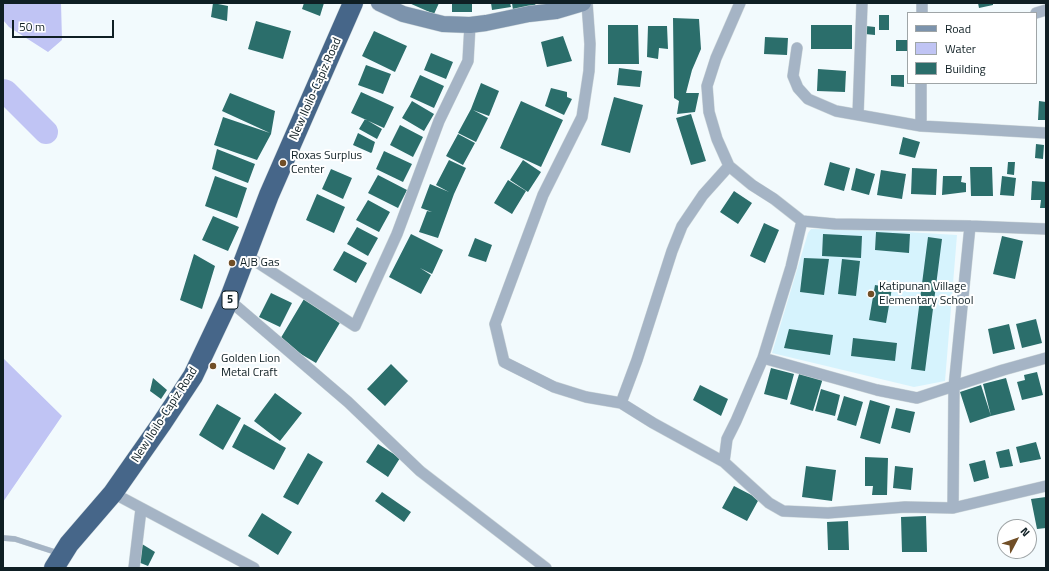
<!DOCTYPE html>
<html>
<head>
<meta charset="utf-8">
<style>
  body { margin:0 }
  #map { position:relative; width:1049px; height:571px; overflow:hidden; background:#f2fafd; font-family:"Titillium Web",sans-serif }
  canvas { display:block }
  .frame { position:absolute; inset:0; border:4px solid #0f1f24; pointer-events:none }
  .legend { position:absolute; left:907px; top:12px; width:130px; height:72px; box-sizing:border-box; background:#fff; border:1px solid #9fa5a7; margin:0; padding:5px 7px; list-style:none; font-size:12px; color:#0f1f24 }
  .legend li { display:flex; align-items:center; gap:8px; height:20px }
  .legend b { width:20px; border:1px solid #9fa5a7 }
  .north { position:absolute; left:997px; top:519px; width:40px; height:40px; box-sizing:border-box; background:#fff; border:1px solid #9fa5a7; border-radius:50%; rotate:49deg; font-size:11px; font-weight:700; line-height:16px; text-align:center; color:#0f1f24 }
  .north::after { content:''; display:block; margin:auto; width:14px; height:18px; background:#714f27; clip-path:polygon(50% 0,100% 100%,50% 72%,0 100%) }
  .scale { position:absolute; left:12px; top:20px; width:102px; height:18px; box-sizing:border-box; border:2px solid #0f1f24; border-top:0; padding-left:5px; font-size:12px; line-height:14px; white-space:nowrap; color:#0f1f24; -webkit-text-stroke:3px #fff; paint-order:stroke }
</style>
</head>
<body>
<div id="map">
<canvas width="1049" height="571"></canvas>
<div class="frame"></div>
<ul class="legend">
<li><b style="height:5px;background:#7c93ac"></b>Road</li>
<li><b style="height:11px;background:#c0c4f4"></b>Water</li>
<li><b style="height:11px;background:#2b6e6b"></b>Building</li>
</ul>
<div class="north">N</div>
<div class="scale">50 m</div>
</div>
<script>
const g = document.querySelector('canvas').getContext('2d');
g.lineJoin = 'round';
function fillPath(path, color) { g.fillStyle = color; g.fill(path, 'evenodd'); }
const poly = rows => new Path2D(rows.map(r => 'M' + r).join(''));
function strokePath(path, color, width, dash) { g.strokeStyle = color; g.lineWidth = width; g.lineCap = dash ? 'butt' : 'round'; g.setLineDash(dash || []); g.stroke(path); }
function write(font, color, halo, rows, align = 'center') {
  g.font = font + ' "Titillium Web",sans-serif'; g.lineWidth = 4; g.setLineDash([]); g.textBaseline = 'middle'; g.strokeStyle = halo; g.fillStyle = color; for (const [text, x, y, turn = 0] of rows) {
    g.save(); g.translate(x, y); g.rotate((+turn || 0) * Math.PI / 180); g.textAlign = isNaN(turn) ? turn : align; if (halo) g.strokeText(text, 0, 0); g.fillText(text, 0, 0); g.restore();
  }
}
fillPath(poly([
  [811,229,872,230,957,235,945,381,914,387,772,353,808,233]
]), '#d6f3fd');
fillPath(poly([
  [3,3,61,3,62,40,48,52,9,27,3,20],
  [3,358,62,416,3,502]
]), '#c0c4f4');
strokePath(poly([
  [3,91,6,92,46,132]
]), '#c0c4f4', 24);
fillPath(poly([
  [213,3,228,6,227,21,211,17],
  [304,3,324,3,320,16,302,9],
  [409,3,439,3,434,14],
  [452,3,472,3,472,12,452,12],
  [491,3,510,3,511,7,492,10],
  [512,3,535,3,536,7,513,10],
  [978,3,993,3,993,5,979,8],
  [879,15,889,15,889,30,879,30],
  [673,18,699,19,701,49,692,70,686,93,699,93,695,112,677,114,679,101,674,98],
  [256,21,291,31,283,59,248,49],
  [608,25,638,25,639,64,608,64],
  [811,25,852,25,852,49,811,49],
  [648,26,667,26,668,49,659,48,658,59,647,57],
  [866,26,875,27,875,35,865,34],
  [374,31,407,46,395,72,362,56],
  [563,36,572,61,547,67,541,42],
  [765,37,788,38,787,55,764,54],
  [896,40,908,40,908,51,896,51],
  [431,53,453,62,446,79,424,70],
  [366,65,391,74,383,94,358,85],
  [619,68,642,71,640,87,617,85],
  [818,69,846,71,845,92,817,91],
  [420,75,444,86,434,108,410,97],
  [891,75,904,75,904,87,891,86],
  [481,83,499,91,489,116,473,110,488,118,476,142,458,133,471,109],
  [551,88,567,92,567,97,572,99,564,115,545,106],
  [361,92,394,107,384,128,351,113],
  [230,93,275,111,271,134,257,160,214,145,223,117,270,133,222,111],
  [614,97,643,105,630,153,601,145],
  [412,101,434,114,424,131,402,118],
  [521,101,563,120,541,167,500,148],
  [1039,101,1046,102,1046,120,1038,120],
  [691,114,706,161,691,165,676,118],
  [365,119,382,129,377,139,359,129],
  [400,125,423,137,413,157,390,145],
  [358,133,375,142,372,152,371,153,353,145],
  [458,134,475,143,463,165,446,156],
  [903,137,920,142,915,158,899,154],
  [1036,144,1044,145,1043,159,1035,158],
  [217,149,255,164,248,183,212,169],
  [384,151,412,164,403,182,376,169],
  [449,160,466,168,454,194,438,238,419,232,427,211,432,212,421,208,430,184,449,192,436,185],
  [523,160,541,172,528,192,510,180],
  [830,162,850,168,844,191,824,185],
  [1008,162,1015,162,1014,175,1007,174],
  [970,167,992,167,993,196,971,196],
  [856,168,875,174,869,195,851,190],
  [912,168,937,169,936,195,911,194],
  [331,169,352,178,343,199,322,189],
  [881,170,906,174,902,199,877,195],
  [378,175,407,190,398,208,368,193],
  [215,176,247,188,237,218,205,206],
  [943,176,962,176,961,182,966,183,966,192,942,195],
  [1002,176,1016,178,1014,196,1000,195],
  [508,180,526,191,512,214,494,203],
  [1032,181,1046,182,1046,208,1040,208,1041,200,1031,200],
  [734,191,752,203,738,224,720,212],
  [317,194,345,207,334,233,306,220],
  [368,200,390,212,379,232,356,220],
  [213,216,239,227,228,251,202,240],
  [764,223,779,230,765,263,750,256],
  [357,227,378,238,368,256,347,244],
  [876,232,910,234,909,253,875,250],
  [411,234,443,250,432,274,420,268,431,275,421,294,389,277],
  [823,234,862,236,861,258,822,256],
  [1002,236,1023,241,1015,279,993,274],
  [928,237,942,239,925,371,911,369],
  [475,238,492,245,486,262,468,256],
  [344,251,367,263,356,283,333,270],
  [194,254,215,266,202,309,180,300],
  [804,258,829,259,824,295,800,292],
  [842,259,860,261,856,296,838,294],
  [875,285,892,288,886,323,869,320],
  [271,293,292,303,280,327,259,317],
  [304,299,341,321,316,363,279,341],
  [1036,319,1042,343,1022,348,1016,324],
  [1009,324,1015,349,993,354,988,329],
  [789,329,833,335,830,355,784,348],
  [853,338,897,343,895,361,851,356],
  [391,364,408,381,385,406,367,389],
  [771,368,794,374,787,400,764,394],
  [800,371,823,378,813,411,790,404],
  [1037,372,1043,395,1022,400,1017,382,1025,380,1024,375],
  [153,378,167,390,161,399,150,391],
  [1006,378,1015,410,991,416,983,384],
  [700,385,728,399,721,416,693,400],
  [981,385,991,416,970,423,960,392],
  [821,389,840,395,835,416,815,411],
  [275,393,302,413,280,441,254,421],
  [844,396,863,402,856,426,837,420],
  [870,400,890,406,880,444,860,438],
  [217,404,241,418,223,450,199,435],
  [896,408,915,412,910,433,891,428],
  [244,424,286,448,274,470,232,447],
  [1036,442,1041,459,1020,463,1016,447],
  [378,444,400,458,388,477,366,462],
  [1009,449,1013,466,1000,468,996,452],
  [308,453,323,462,298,505,283,497],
  [865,457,888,458,887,495,872,495,873,486,865,486],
  [985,460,989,478,974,482,969,464],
  [806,466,836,470,832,501,802,497],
  [895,466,913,468,911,490,893,488],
  [734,486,759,499,747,521,722,508],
  [382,492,411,512,404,522,375,501],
  [1046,497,1046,528,1037,529,1031,499],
  [262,513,292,532,278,555,248,536],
  [926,516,927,552,902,552,901,517],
  [848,521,849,550,828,550,827,522],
  [142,544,155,552,148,566,138,562]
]), '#2b6e6b');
const lane = poly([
  [3,538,15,539,58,553]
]);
const street = poly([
  [587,3,590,44,589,71,582,117,543,195,495,324,504,362,554,387,586,397,621,403,653,423,724,462,769,503,783,511,828,513,905,507,953,508,1046,486],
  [740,3,716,58,707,86,709,112,717,139,729,166,752,185,774,199,802,221,835,224,970,226,1046,229],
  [922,13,922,3],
  [1036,13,1046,10],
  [797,48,793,76,798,88,808,99,836,111,921,126,1046,133],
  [858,115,862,3],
  [921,126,921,83],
  [246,255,355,326,397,234,439,121,468,61,470,25],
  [229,300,348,402,420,471,546,568],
  [763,358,877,390,917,398,1003,370,1046,358],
  [621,403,637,360,672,251,682,226,703,195,729,166],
  [724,462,727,439,736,421,763,358,791,267,802,221],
  [113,493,254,568],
  [953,508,954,387,970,226],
  [134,568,141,509]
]);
const secondary = poly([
  [379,3,403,14,443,24,470,25,486,23,529,14,556,11,583,3]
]);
const highway = poly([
  [54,568,69,544,113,493,162,423,193,376,229,300,269,195,353,3]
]);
strokePath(lane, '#ced7da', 6);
strokePath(street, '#ced7da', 12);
strokePath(secondary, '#ced7da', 17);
strokePath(highway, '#ced7da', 21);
strokePath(lane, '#a5b4c5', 5.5);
strokePath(street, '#a5b4c5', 11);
strokePath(secondary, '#7c93ac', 16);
strokePath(highway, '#466689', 20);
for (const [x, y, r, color] of [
  [283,163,4,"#714f27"],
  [232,263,4,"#714f27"],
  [871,294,4,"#714f27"],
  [213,366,4,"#714f27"]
]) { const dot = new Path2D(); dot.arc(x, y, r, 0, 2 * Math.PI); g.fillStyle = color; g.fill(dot); strokePath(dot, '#fff', 1.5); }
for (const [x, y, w] of [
  [230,300,16]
]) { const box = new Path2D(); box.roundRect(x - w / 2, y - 9, w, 18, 3); g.fillStyle = '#fff'; g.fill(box); strokePath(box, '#0f1f24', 1); }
write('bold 11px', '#0f1f24', null, [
  ["5",230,300]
]);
write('12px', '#0f1f24', '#fff', [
  ["New Iloilo-Capiz Road",316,89,-66],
  ["New Iloilo-Capiz Road",165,415,-57]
]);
write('12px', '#0f1f24', '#fff', [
  ["Roxas Surplus",291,156],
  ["Center",291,170],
  ["AJB Gas",240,263],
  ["Katipunan Village",879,287],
  ["Elementary School",879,301],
  ["Golden Lion",221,359],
  ["Metal Craft",221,373]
], 'left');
</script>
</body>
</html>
